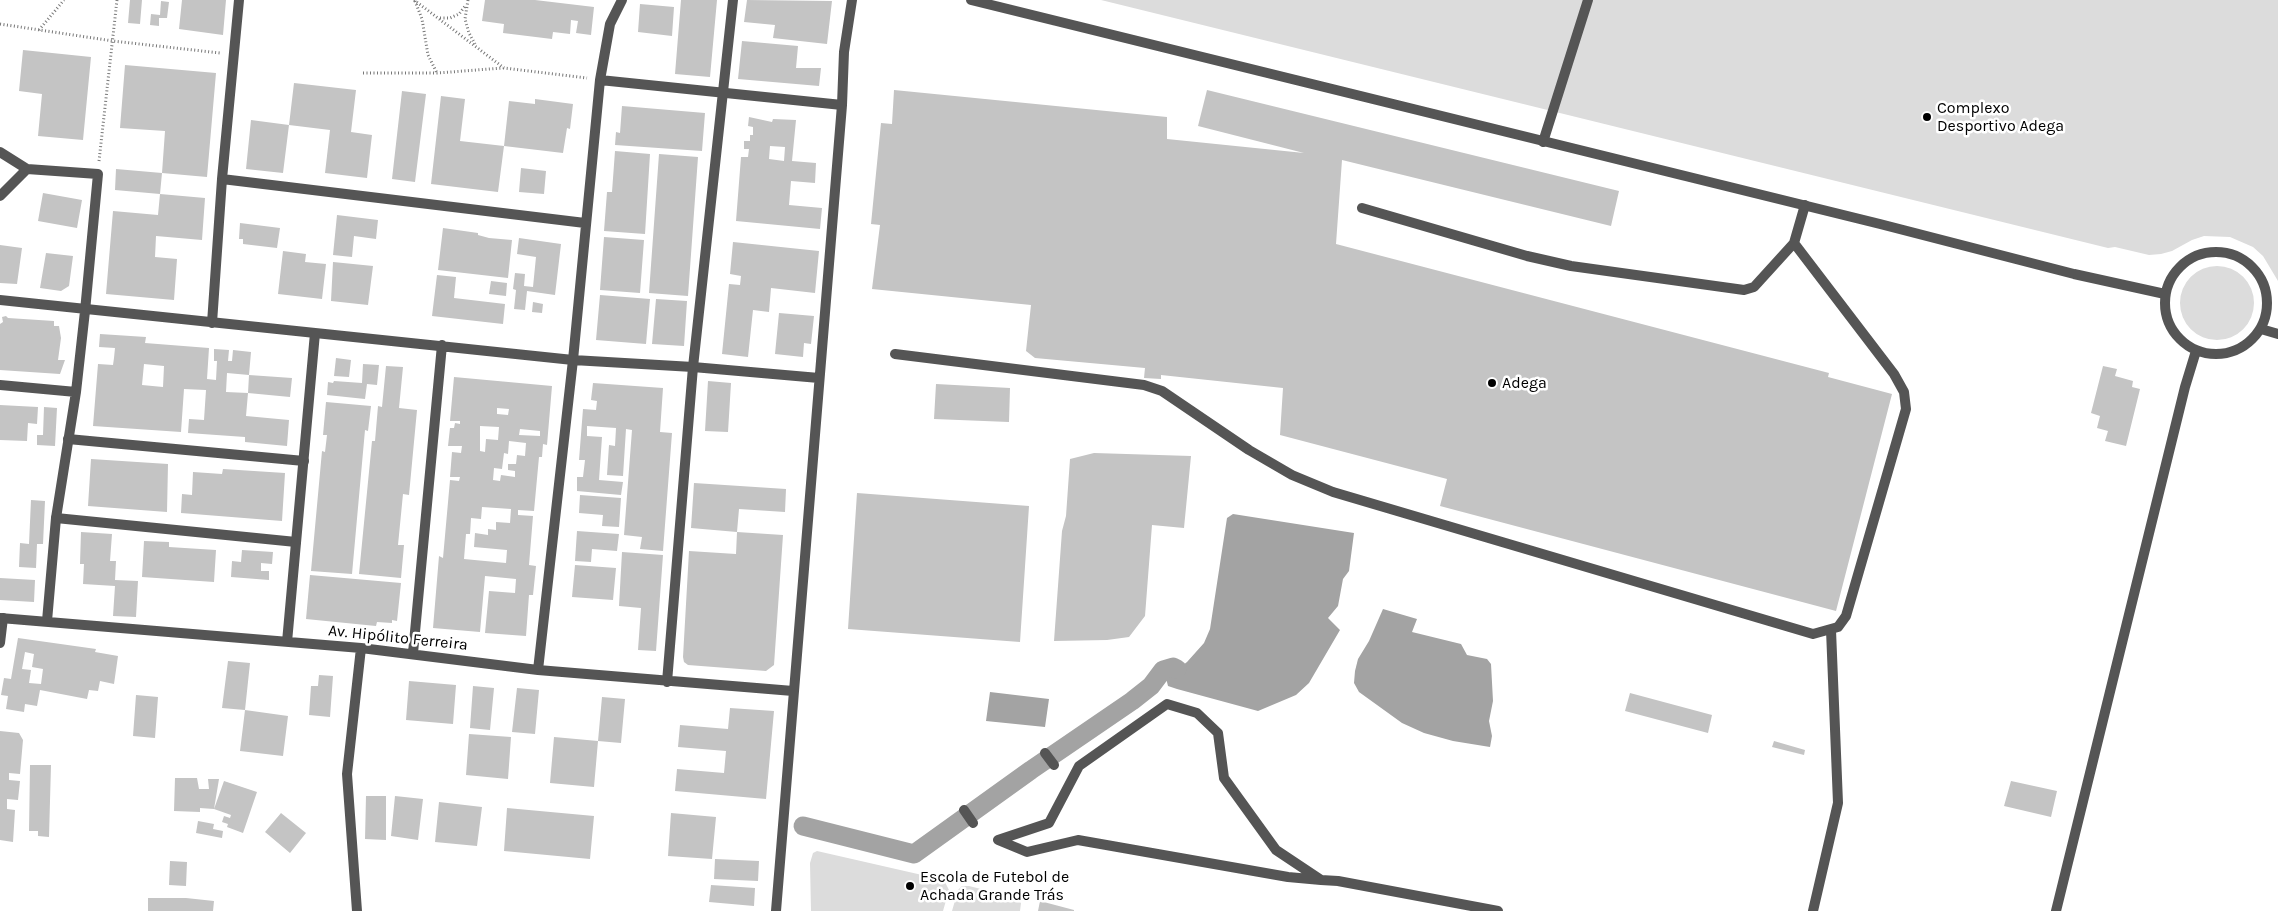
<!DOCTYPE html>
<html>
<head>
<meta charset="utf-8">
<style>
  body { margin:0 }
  canvas { display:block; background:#fff }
</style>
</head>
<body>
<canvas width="2278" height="911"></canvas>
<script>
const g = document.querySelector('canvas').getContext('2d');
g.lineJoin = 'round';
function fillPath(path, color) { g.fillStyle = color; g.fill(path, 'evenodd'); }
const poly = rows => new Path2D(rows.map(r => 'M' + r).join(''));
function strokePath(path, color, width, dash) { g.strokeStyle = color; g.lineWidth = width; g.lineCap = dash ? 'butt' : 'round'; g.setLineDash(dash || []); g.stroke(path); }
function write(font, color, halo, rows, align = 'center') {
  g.font = font + ' Karla,sans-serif'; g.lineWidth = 5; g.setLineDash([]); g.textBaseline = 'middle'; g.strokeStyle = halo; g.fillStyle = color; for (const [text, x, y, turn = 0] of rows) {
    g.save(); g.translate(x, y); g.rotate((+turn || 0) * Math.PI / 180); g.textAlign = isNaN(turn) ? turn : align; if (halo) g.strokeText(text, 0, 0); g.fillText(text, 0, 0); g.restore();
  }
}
fillPath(poly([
  [1101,0,2278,0,2278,281,2263,256,2253,247,2230,237,2204,236,2192,240,2172,251,2161,254,2149,255,2115,247,2108,248],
  '2180 303a37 37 0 1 1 74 0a37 37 0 1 1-74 0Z',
  [817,851,944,880,949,890,943,911,811,911,810,863,813,853],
  [962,886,969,886,1017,898,1021,903,1020,911,952,911,958,890]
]), '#dcdcdc');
fillPath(poly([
  [1233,514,1354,533,1349,571,1343,579,1338,606,1328,618,1340,630,1309,683,1296,695,1258,711,1177,689,1168,686,1166,678,1187,662,1204,643,1210,629,1227,518],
  [1383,609,1417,619,1412,632,1461,644,1467,655,1487,659,1491,664,1493,701,1489,721,1492,736,1490,747,1453,741,1424,733,1402,723,1359,692,1354,683,1355,671,1358,659,1369,641],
  [990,692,1049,699,1045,727,986,721]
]), '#a3a3a3');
strokePath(poly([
  [803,826,914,854,1031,770,1132,701,1151,686,1163,670,1173,667,1177,669]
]), '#a3a3a3', 19);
fillPath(poly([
  [130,0,142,0,140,24,128,23],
  [182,0,226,0,223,35,179,29],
  [485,0,535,0,594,7,591,35,576,33,578,21,571,20,570,34,553,32,552,39,503,33,504,24,482,21],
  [681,0,717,0,710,77,675,74],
  [747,0,832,1,827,44,773,38,775,25,744,22],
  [161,1,169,2,167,18,159,18,159,26,150,25,151,14,160,15],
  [640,4,674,7,672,36,638,32],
  [742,41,798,46,796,68,821,68,819,86,738,79],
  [23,50,91,57,83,140,38,136,42,94,19,91],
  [125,65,216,73,207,177,162,173,165,131,120,128],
  [294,83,356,90,351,132,372,135,367,178,325,173,330,130,289,125],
  [894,90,1167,117,1167,139,1304,153,1198,126,1207,90,1619,191,1611,226,1342,160,1336,244,1829,373,1828,377,1892,394,1836,611,1440,506,1447,479,1280,435,1283,388,1161,375,1161,379,1144,378,1145,368,1035,358,1026,351,1031,305,872,289,880,225,871,224,881,123,892,124],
  [402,91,426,94,415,182,392,179],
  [441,96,465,99,460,141,504,146,498,192,431,184],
  [535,99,573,104,570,129,567,128,563,153,504,146,509,101,535,104],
  [622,106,705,113,702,151,615,145,616,132,620,133],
  [749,117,772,122,773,119,796,120,792,161,816,163,815,183,791,181,789,205,822,208,820,229,736,221,741,157,748,157,749,149,744,149,744,141,750,141,750,135,753,135,753,127,748,126],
  [770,146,785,147,784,161,769,159],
  [251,120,289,125,283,173,246,169],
  [615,151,650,154,645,234,604,231,607,192,612,192],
  [659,154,698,157,688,296,649,293],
  [521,168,546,171,544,194,519,192],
  [116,169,162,173,160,194,205,198,202,240,156,236,155,257,177,259,174,300,106,294,113,211,158,215,160,194,115,190],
  [43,193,82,200,77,228,38,221],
  [337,215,378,220,376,239,354,236,352,257,333,255],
  [240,223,280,228,277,248,243,244,243,239,239,239],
  [443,228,478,233,478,235,489,238,512,240,508,278,438,270],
  [604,237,644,240,640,293,600,290],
  [519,238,561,244,555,295,527,291,525,310,514,309,516,290,513,289,515,273,525,274,524,286,533,287,536,257,517,254],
  [733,242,819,251,815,293,771,288,769,312,753,310,748,357,722,354,729,284,740,285,741,276,730,274],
  [0,245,22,248,17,284,0,283],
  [283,251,306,254,305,262,326,264,322,299,278,294],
  [46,253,73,256,69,286,61,291,40,288],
  [333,262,373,266,368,305,331,301],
  [437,275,456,277,454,298,505,304,503,324,432,316],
  [491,281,507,283,506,296,489,294],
  [600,295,650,299,646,344,596,340],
  [656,299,687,301,684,346,652,344],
  [533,302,543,304,542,313,532,312],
  [779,313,814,316,811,344,804,343,803,357,775,354],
  [6,316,8,318,54,321,54,326,59,326,61,338,58,360,65,360,60,374,0,370,0,324,3,322,2,317],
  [100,334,146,337,145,343,209,348,207,379,216,380,217,361,214,361,214,349,229,350,228,361,232,361,233,350,251,352,249,375,292,378,290,397,248,393,249,375,227,373,226,392,248,393,246,416,289,420,287,446,245,442,245,437,188,433,189,419,204,420,206,390,184,389,181,432,93,426,98,364,113,365,114,358,115,348,99,347],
  [144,364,164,366,163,387,142,385],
  [336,358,351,360,349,377,334,376],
  [363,364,379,365,377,385,367,384,365,399,327,395,328,382,333,383,334,381,362,383],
  [386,366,403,367,399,408,417,410,409,495,403,494,398,545,404,545,401,578,359,574,372,441,375,441,378,406,382,407],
  [2103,366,2117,369,2115,376,2133,381,2132,387,2140,389,2126,446,2105,441,2108,431,2097,428,2100,416,2091,413],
  [454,377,552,386,547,445,543,444,542,457,539,457,534,511,518,510,518,515,533,516,529,565,536,566,533,595,529,595,526,636,485,633,489,591,515,593,516,579,485,576,480,632,433,628,439,556,443,558,450,480,459,481,460,477,450,477,452,452,461,453,462,446,448,446,450,428,454,428,455,423,460,424,460,421,450,421],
  [497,408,509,409,508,415,497,414],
  [480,426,499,427,498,440,486,439,485,452,480,451],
  [520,429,540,431,540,436,519,435],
  [509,441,526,443,525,456,517,455,516,464,508,464,508,470,515,471,515,477,501,475,500,481,493,480,494,468,502,469,504,453,508,454],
  [482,507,511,509,510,523,496,522,496,530,488,529,488,535,475,533,474,547,507,550,506,563,464,559,466,534,470,534,471,518,481,519],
  [708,381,731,383,728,432,705,431],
  [593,383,663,388,660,432,672,433,663,551,640,549,642,537,624,535,632,430,626,429,623,476,607,475,609,445,615,446,616,428,587,426,587,436,602,437,599,480,623,482,621,495,577,491,577,477,583,477,585,460,579,460,583,409,596,410,597,401,591,400],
  [936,384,1010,388,1009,422,934,419],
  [326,402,371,406,368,431,365,430,352,574,311,571,322,451,325,452,327,435,323,435],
  [0,405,38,407,37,424,28,423,27,441,0,440],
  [44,407,57,408,55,446,37,445,37,435,43,435],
  [1094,453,1191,456,1184,528,1152,525,1145,616,1129,637,1107,640,1054,641,1062,531,1066,516,1070,459],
  [91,459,168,464,167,512,88,506],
  [223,469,285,473,282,521,181,513,182,494,192,495,193,472,222,474],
  [694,483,786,489,785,512,739,509,737,532,691,528],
  [857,493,1029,506,1020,642,848,629],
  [580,495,621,498,619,527,602,526,603,515,579,513],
  [31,500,45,501,43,544,37,544,36,568,19,567,20,543,29,544],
  [577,531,619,534,617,551,592,549,591,562,575,561],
  [81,532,112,534,110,561,116,561,115,580,138,581,136,617,113,616,115,586,83,584,84,564,80,564],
  [737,532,783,535,774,665,766,671,688,665,684,662,683,657,689,551,736,554],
  [144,541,169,542,169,547,216,550,214,582,142,577],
  [242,550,273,552,272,564,261,563,261,571,269,571,269,580,231,577,232,561,241,562],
  [622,552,663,555,656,651,638,650,641,608,619,606],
  [575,565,616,568,613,600,572,597],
  [310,575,401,583,397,621,392,620,392,623,377,622,376,626,306,619],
  [0,578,35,580,34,602,0,600],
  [18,638,96,649,95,652,118,656,114,684,100,681,98,691,89,690,87,699,40,690,37,706,25,704,24,712,6,709,8,696,1,695,4,678,11,679],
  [25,652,34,654,32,667,43,669,41,684,29,683,31,670,22,669],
  [228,661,250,663,245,710,222,708],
  [319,675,333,676,330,717,309,715,311,686,318,686],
  [409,681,456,685,453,724,406,720],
  [473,686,494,688,490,730,470,728],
  [517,688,539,690,535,734,512,732],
  [1630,693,1712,715,1708,733,1625,711],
  [136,695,158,697,155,738,133,736],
  [602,697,625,699,621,743,598,741],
  [730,708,774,711,766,799,675,791,677,769,724,773,726,751,678,747,680,725,728,729],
  [245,710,288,716,283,756,240,751],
  [0,731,19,733,23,740,20,774,9,773,9,780,20,781,18,800,7,799,7,809,15,810,13,842,0,840],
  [469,734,511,737,508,779,466,775],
  [554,737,598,741,594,787,550,783],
  [1774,741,1805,750,1804,755,1772,747],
  [30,765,51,765,49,837,38,836,38,831,29,831],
  [175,778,197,778,199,789,209,789,208,779,219,779,214,809,200,808,200,812,174,811],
  [224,781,257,792,243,833,227,827,228,824,222,822,224,816,230,818,231,815,214,809],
  [2011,781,2057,791,2051,817,2004,806],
  [366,796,386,796,386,840,365,839],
  [395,796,423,799,418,840,391,836],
  [439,802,482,807,477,846,435,842],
  [507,808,594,816,590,859,504,851],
  [281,813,306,833,290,853,265,832],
  [671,813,716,817,712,859,668,856],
  [198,821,214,824,213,829,223,831,222,838,196,833],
  [715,859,759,861,758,881,714,879],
  [170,861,187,862,186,886,169,885],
  [711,885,755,888,754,906,709,902],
  [148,898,186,898,214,901,213,911,148,911],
  [1040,901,1074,910,1074,911,1038,911]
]), '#c4c4c4');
strokePath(poly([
  [414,0,504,68,587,78],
  [468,0,465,19,469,33,475,44],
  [415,1,422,19,428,55,437,73],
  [440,18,450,18,459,14,466,5],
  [0,24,113,41,220,53],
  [39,30,64,0],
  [363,73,437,73,503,68],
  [99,161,117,0]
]), '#777', 3, [1, 2.5]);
strokePath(poly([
  [1543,142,1588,0],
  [0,152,27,169],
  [0,196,27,169,98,174,85,311],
  [1362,208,1527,256,1571,266,1744,290,1754,287,1794,243,1805,205],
  [2261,329,2278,334],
  [895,354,1144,385,1162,391,1249,450,1292,475,1333,492,1813,634,1838,627,1846,616,1906,409,1904,392,1894,374,1794,243],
  [68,439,304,461],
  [56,518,296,542],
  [0,643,3,618],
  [1321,880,1276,850,1224,778,1218,733,1197,713,1167,704,1079,766,1049,823,998,840,1027,852,1078,840,1288,877,1321,880,1338,881,1498,911],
  [1813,911,1838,803,1831,630]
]), '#555', 10);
strokePath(poly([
  [971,0,1880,224,2074,274,2165,294],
  [600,80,842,105],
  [222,179,239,0],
  '2165 303a51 51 0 1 1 102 0a51 51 0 1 1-102 0Z',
  [0,300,573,360,693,367,819,378],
  [212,323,222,179,585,223],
  [0,385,76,392],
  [0,618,361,648,538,670,793,691],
  [47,621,56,518,76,392,85,311],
  [287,642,315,333],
  [413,653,442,345],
  [538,670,573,360,600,80,610,24,622,0],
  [667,682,693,367,733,0],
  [1045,753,1054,765],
  [964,810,973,823],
  [357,911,347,774,361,648],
  [776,911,842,105,844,52,852,0],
  [2056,911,2185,387,2196,351]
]), '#555', 10);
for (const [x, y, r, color] of [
  [1927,117,5,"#000"],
  [1492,383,5,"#000"],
  [910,886,5,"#000"]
]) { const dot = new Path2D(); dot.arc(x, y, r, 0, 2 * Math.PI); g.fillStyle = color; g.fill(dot); strokePath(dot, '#fff', 2); }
write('16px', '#000', '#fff', [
  ["Complexo",1937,108],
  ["Desportivo Adega",1937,126],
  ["Adega",1502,383],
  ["Escola de Futebol de",920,877],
  ["Achada Grande Trás",920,895]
], 'left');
write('16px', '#000', '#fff', [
  ["Av. Hipólito Ferreira",398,638,6]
]);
</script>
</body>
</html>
